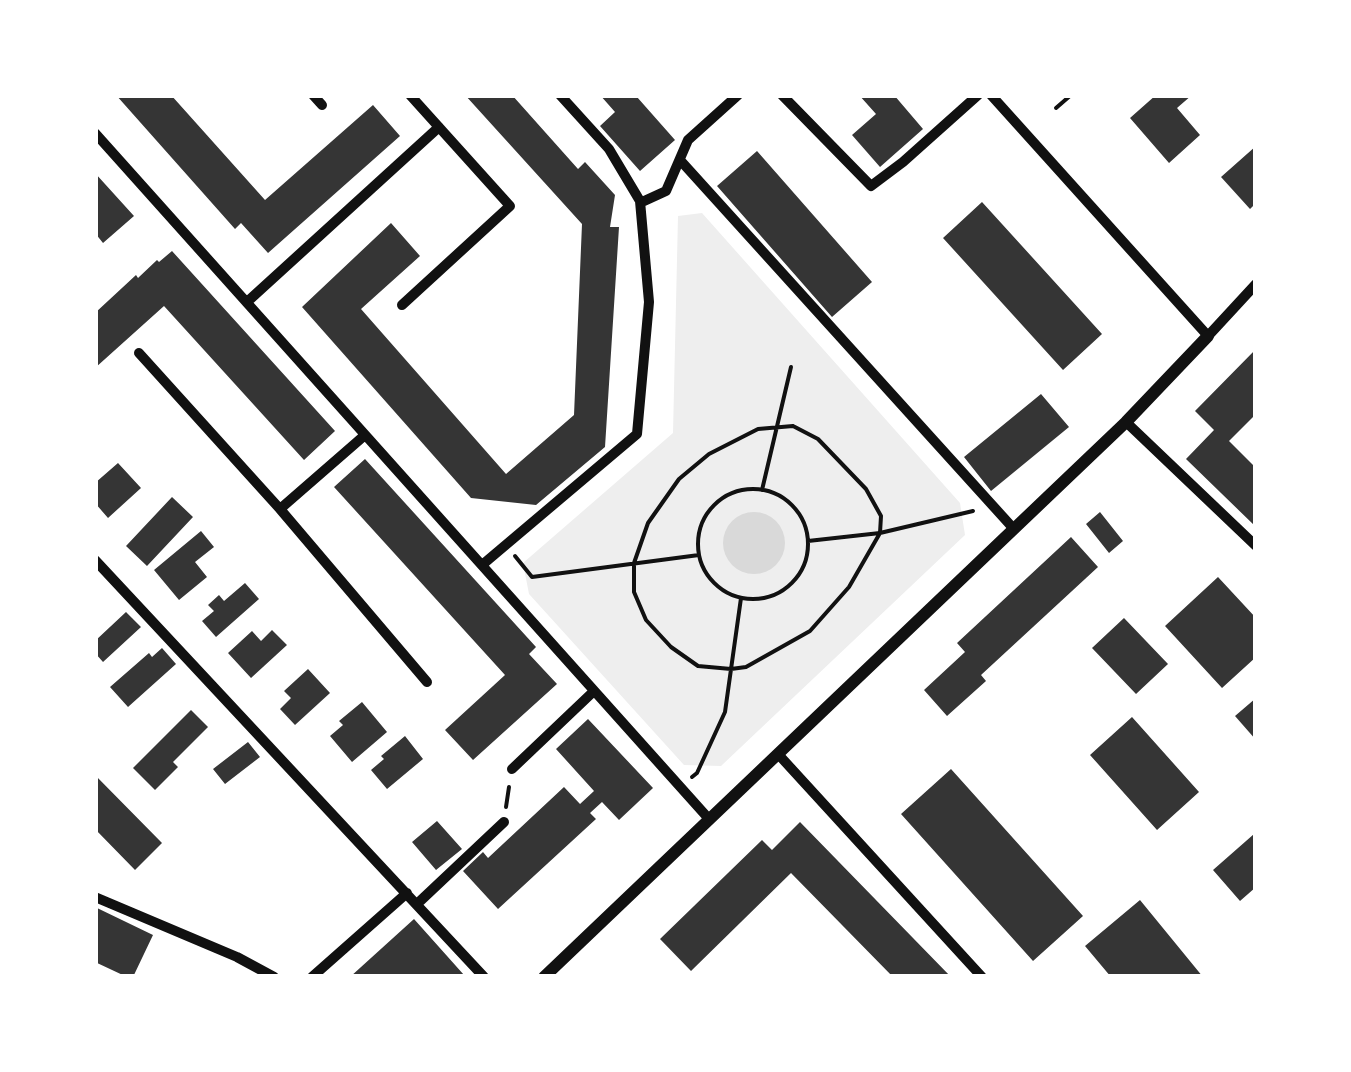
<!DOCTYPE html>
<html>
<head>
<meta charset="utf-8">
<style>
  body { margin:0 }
  #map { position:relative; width:1351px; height:1072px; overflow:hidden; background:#fff; font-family:Lora,serif }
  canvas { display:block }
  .frame { position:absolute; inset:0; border:98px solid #fff; pointer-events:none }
</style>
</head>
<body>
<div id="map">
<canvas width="1351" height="1072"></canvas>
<div class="frame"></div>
</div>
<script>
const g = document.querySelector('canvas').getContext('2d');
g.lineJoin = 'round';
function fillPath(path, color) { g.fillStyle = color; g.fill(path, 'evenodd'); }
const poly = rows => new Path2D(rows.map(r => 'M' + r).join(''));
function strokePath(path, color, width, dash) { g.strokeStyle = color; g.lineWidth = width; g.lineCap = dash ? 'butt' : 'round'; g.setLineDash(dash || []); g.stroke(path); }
fillPath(poly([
  [702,213,960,503,965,535,721,766,684,765,529,594,523,563,673,433,678,216]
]), '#eee');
fillPath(poly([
  '723 543a31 31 0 1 1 62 0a31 31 0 1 1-62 0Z'
]), '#d9d9d9');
fillPath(poly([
  [116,95,171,95,265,200,373,105,400,136,268,253,241,223,235,229],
  [465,95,512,95,578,169,585,162,615,195,610,227,619,227,605,447,536,505,471,498,302,307,391,223,420,256,361,309,506,474,574,415,582,224],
  [600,95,640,95,637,97,675,140,640,171,600,126,615,112],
  [859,95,894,95,923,129,880,167,852,135,876,114],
  [1156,95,1192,95,1177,108,1200,135,1169,163,1130,118],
  [1256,146,1256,203,1250,209,1221,177],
  [757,151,872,282,832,317,717,186],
  [95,173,134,216,103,243,95,233],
  [982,202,1102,334,1063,370,943,238],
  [172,251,335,431,304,460,164,306,95,368,95,313,136,275,138,278,157,260,159,262],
  [1256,349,1256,414,1229,441,1256,468,1256,527,1186,459,1214,430,1195,411],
  [1041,394,1069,427,991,491,964,457],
  [365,459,536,647,529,654,557,684,473,760,445,730,505,675,334,487],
  [118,463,141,488,108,518,95,503,95,483],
  [172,497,193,517,147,566,126,546],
  [1100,512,1123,541,1109,553,1086,524],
  [201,531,214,547,195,562,207,577,179,600,154,570],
  [1071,537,1098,567,981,675,986,681,947,716,924,690,965,652,957,643],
  [1218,577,1256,618,1256,657,1222,688,1165,626],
  [245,583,259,599,216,637,202,621,214,611,208,605,219,595,224,601],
  [126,612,141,627,103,662,95,653,95,641],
  [1124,618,1168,664,1136,694,1092,648],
  [272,630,287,645,251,678,228,653,252,631,261,641],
  [162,648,176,664,128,707,110,687,149,653,152,657],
  [308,669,330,693,295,725,280,709,291,698,284,691],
  [1256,698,1256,740,1235,716],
  [362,702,387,732,352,762,330,736,343,725,339,721],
  [191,710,208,727,173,762,178,767,155,790,133,768],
  [1132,717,1199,792,1157,830,1090,755],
  [588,719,653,788,619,820,602,802,590,813,596,819,498,909,463,871,483,852,488,858,564,787,580,804,594,791,556,749],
  [405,736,423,759,387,789,371,770,384,759,381,756],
  [248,742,260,757,225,784,213,769],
  [951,769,1083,916,1033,961,901,814],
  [95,775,162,843,135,870,95,829],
  [437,821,462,849,436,870,412,842],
  [800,822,951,977,893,977,791,873,691,971,660,939,762,840,772,850],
  [1254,834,1256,836,1256,887,1240,901,1213,870],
  [1140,900,1203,977,1111,977,1085,946],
  [95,907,153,935,133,977,127,977,95,962],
  [414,919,464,975,462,977,350,977]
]), '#353535');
strokePath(poly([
  [1056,108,1071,95],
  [793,426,818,439,866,489,881,516,880,533,849,587,810,631,746,667,731,669,698,666,671,647,646,620,634,592,634,563,648,523,679,479,709,454,758,429,793,426],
  '698 544a55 55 0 1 1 110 0a55 55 0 1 1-110 0Z',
  [762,490,791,367],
  [808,541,880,533,973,511],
  [515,556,532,577,699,555],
  [692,777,697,773,725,712,741,598],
  [506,807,509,787]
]), '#111', 4);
strokePath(poly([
  [313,95,322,105],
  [782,95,871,186,903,162,978,95],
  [991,95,1208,336,1256,284],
  [95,133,709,819],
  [680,160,1013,528],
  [640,201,642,202,666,191,688,140,738,95],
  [247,302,439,127],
  [402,305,510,206,410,95],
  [139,353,280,509,365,435],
  [1126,422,1256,546],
  [280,509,427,682],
  [95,560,484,977],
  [482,565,637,434,649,302,640,201,609,149,560,95],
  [778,754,982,977],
  [512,769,594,691],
  [95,897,237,957,274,977],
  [417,904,504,822],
  [312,977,407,893]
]), '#111', 10);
strokePath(poly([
  [544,977,1126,422,1208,336]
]), '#111', 12);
</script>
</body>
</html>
